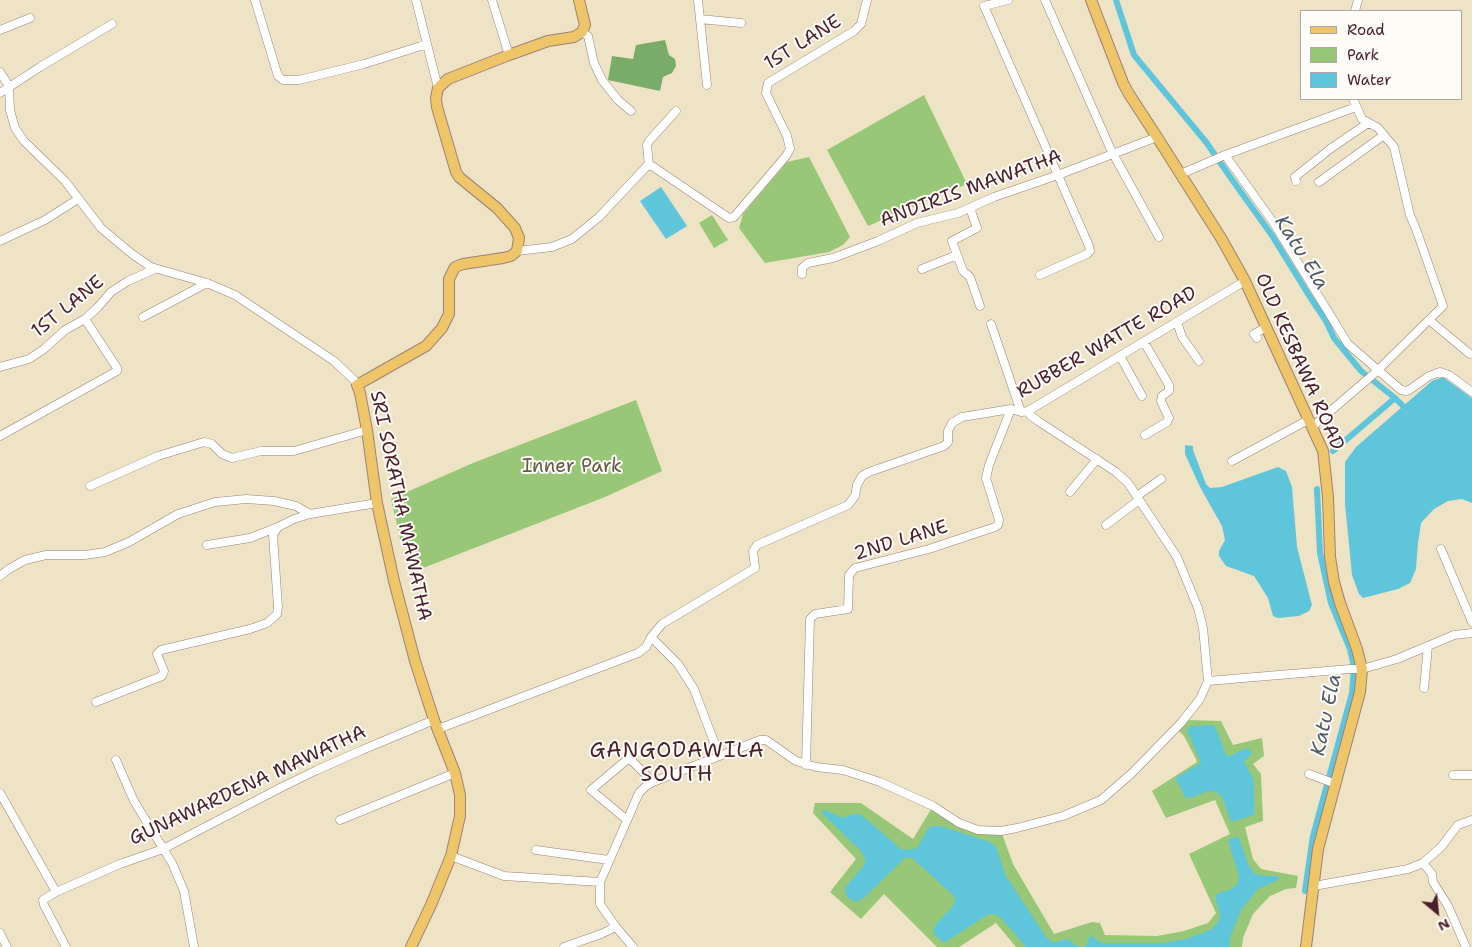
<!DOCTYPE html>
<html>
<head>
<meta charset="utf-8">
<style>
  body { margin:0 }
  #map { position:relative; width:1472px; height:947px; overflow:hidden; background:#efe3c5; font-family:"Shantell Sans",sans-serif }
  canvas { display:block }
  .legend { position:absolute; left:1300px; top:10px; width:162px; height:90px; box-sizing:border-box; background:#fdfcf7; border:1px solid #b5a4a5; margin:0; padding:6px 9px; list-style:none; font-size:15px; color:#4a1f2b }
  .legend li { display:flex; align-items:center; gap:10px; height:25px }
  .legend b { width:25px; border:1px solid #b5a4a5 }
  .north { position:absolute; left:1412px; top:887px; width:50px; height:50px; -webkit-text-stroke:4px #fdfcf7; paint-order:stroke; rotate:152deg; font-size:14px; font-weight:700; line-height:20px; text-align:center; color:#4a1f2b }
  .north::after { content:''; display:block; margin:auto; width:18px; height:22px; background:#4a1f2b; clip-path:polygon(50% 0,100% 100%,50% 72%,0 100%) }
</style>
</head>
<body>
<div id="map">
<canvas width="1472" height="947"></canvas>
<ul class="legend">
<li><b style="height:6px;background:#eec569"></b>Road</li>
<li><b style="height:14px;background:#97c777"></b>Park</li>
<li><b style="height:14px;background:#5ec5db"></b>Water</li>
</ul>
<div class="north">N</div>
</div>
<script>
const g = document.querySelector('canvas').getContext('2d');
g.lineJoin = 'round';
function fillPath(path, color) { g.fillStyle = color; g.fill(path, 'evenodd'); }
const poly = rows => new Path2D(rows.map(r => 'M' + r).join(''));
function strokePath(path, color, width, dash) { g.strokeStyle = color; g.lineWidth = width; g.lineCap = dash ? 'butt' : 'round'; g.setLineDash(dash || []); g.stroke(path); }
function write(font, color, halo, rows, align = 'center') {
  g.font = font + ' "Shantell Sans",sans-serif'; g.lineWidth = 4; g.setLineDash([]); g.textBaseline = 'middle'; g.strokeStyle = halo; g.fillStyle = color; for (const [text, x, y, turn = 0] of rows) {
    g.save(); g.translate(x, y); g.rotate((+turn || 0) * Math.PI / 180); g.textAlign = isNaN(turn) ? turn : align; if (halo) g.strokeText(text, 0, 0); g.fillText(text, 0, 0); g.restore();
  }
}
fillPath(poly([
  [924,95,967,184,868,226,827,150],
  [809,157,850,237,843,245,829,252,765,263,739,228,743,214,787,162],
  [712,215,728,240,714,248,699,223],
  [636,400,662,471,605,497,418,570,409,546,402,547,391,499,473,463],
  [1183,720,1221,721,1233,745,1262,738,1264,756,1253,764,1261,774,1263,821,1245,827,1253,859,1261,869,1298,876,1296,888,1286,889,1270,896,1253,914,1243,938,1242,947,1016,947,996,923,959,947,937,947,884,894,861,919,830,892,856,859,813,813,815,803,861,803,913,839,933,806,959,823,1001,831,1013,864,1054,934,1092,922,1100,923,1105,935,1157,936,1184,931,1208,923,1216,913,1189,854,1230,834,1215,800,1166,818,1152,791,1197,762,1196,759,1184,736,1176,728]
]), '#97c777');
fillPath(poly([
  [665,40,669,55,675,59,676,66,672,73,663,77,660,91,608,80,612,56,633,59,636,45]
]), '#79ac68');
fillPath(poly([
  [661,187,687,226,666,239,640,201],
  [1443,377,1472,398,1472,503,1462,499,1448,501,1434,509,1421,523,1418,543,1416,569,1410,583,1398,589,1363,598,1359,594,1352,575,1345,504,1345,462,1356,447,1432,381],
  [1185,445,1193,446,1193,450,1206,484,1210,488,1222,487,1278,467,1286,471,1292,487,1297,547,1312,605,1309,611,1299,616,1278,618,1273,616,1268,598,1254,576,1226,566,1219,556,1219,551,1225,540,1222,526,1200,487,1185,454],
  [1213,725,1216,728,1226,755,1229,756,1248,748,1252,753,1244,762,1254,780,1254,815,1231,822,1222,797,1217,792,1209,791,1189,798,1186,798,1176,780,1177,777,1201,763,1187,730,1191,726],
  [824,810,843,818,853,814,860,814,901,849,907,850,917,848,928,829,932,826,940,826,990,842,996,847,1006,876,1046,937,1053,943,1068,939,1077,946,1083,947,1087,945,1090,935,1101,943,1164,943,1186,939,1211,930,1219,921,1220,914,1216,900,1216,896,1218,893,1229,890,1235,887,1238,882,1239,876,1228,840,1238,836,1249,866,1255,874,1264,876,1277,876,1279,878,1278,880,1258,889,1241,910,1231,935,1229,947,1026,947,1000,917,994,914,989,914,944,943,937,937,933,932,936,924,953,906,955,901,954,896,912,858,908,857,904,859,864,898,855,902,850,899,846,895,845,888,865,864,865,859,862,852,822,813]
]), '#5ec5db');
strokePath(poly([
  [1116,0,1134,55,1206,142,1233,181,1271,234,1310,297,1326,321,1334,338,1361,371,1395,398,1333,451],
  [1395,398,1404,407,1406,415],
  [1305,891,1313,836,1352,693,1354,667,1350,649,1331,603,1320,553,1317,489]
]), '#5ec5db', 6);
const minor = poly([
  [255,0,278,76,283,80,299,80,364,64,427,44],
  [416,0,438,88],
  [492,0,509,55],
  [698,0,707,85],
  [1008,0,984,6,1089,246,1090,251,1087,254,1040,275],
  [1045,0,1111,150,1159,237],
  [1355,11,1358,0],
  [700,19,741,23],
  [0,30,30,18],
  [582,32,588,36,594,63,602,80,618,100,631,111],
  [0,72,9,86,10,110,15,128,24,141,65,181,101,228,132,254,151,267,207,283,235,295,334,361,354,380,357,385],
  [0,93,40,67,112,24],
  [1225,155,1273,222,1348,344,1401,390,1406,391,1409,390,1429,376,1440,372,1449,375,1472,392],
  [649,166,647,145,649,141,676,111],
  [1181,174,1225,155,1356,107],
  [1296,181,1295,177,1330,149,1368,123],
  [1319,182,1384,135],
  [970,208,977,228,952,241,963,271,970,277,980,306],
  [0,241,45,220,78,199],
  [517,251,552,247,572,239,599,217,647,166,652,166,729,218,734,217,786,156,790,149,787,136,766,93,768,83,854,31,861,24,867,0],
  [922,269,957,255],
  [802,274,802,268,808,263,833,258,878,241,917,223,958,213,994,197,1058,175,1157,137],
  [143,317,207,283],
  [1429,320,1470,354],
  [1177,322,1182,337,1199,361],
  [991,324,1021,412],
  [1257,338,1254,334,1265,328],
  [1144,342,1169,385,1169,391,1162,396,1161,401,1169,418,1167,422,1145,435],
  [1120,356,1142,396],
  [0,367,29,359,44,349,65,330,85,319,98,307,111,292,128,281,155,269],
  [1312,427,1376,372,1443,306,1416,229,1410,215,1394,147,1378,128,1362,119,1353,99],
  [0,436,117,371,117,368,85,319],
  [1232,461,1308,420],
  [90,486,158,456,204,442,212,444,222,454,232,458,261,451,294,451,367,430],
  [1070,492,1097,459],
  [1137,496,1161,479],
  [1106,525,1139,500],
  [207,545,250,538,278,527],
  [1441,549,1472,622],
  [0,576,9,569,25,560,46,555,85,555,105,552,129,542,178,514,215,502,246,499,274,501,296,506,310,514,377,503],
  [651,637,678,664,694,689,719,755],
  [1208,681,1350,669,1362,669,1397,659,1454,635,1472,633],
  [1424,688,1428,646],
  [96,702,162,676,164,671,157,654,161,650,250,629,267,623,277,614,278,607,273,535,278,527,294,519,310,514],
  [438,729,638,653,646,647,651,637,662,624,755,568,753,551,757,545,848,505,855,496,857,485,862,476,869,472,944,446,948,442,948,431,952,423,962,417,1011,409,1021,412,1028,411,1245,281],
  [116,760,134,801,172,863,184,891,194,947],
  [806,765,810,619,815,614,848,609,849,575,855,568,929,549,995,527,998,525,999,520,986,478,989,465,1011,409],
  [1309,774,1336,784],
  [1453,775,1472,775],
  [0,793,56,892],
  [340,820,455,773],
  [627,820,591,790,629,758,653,782],
  [536,850,609,860],
  [451,856,504,876,600,882],
  [1423,863,1432,874,1433,882,1448,906,1466,947],
  [1314,886,1408,869,1423,863,1441,847,1458,825,1472,820],
  [0,933,7,947],
  [66,947,44,905,43,900,56,892,120,864,163,849,282,787,317,770,362,750,434,720],
  [564,947,601,934,616,927],
  [633,947,616,927,600,904,600,882,639,793,646,786,653,782,760,740,766,740,796,761,816,767,843,770,880,782,933,806,959,823,978,830,1001,831,1017,828,1063,816,1101,800,1131,774,1181,723,1200,699,1208,681,1203,628,1198,608,1177,557,1128,483,1116,472,1038,421,1030,415,1028,411]
]);
const major = poly([
  [1091,0,1123,83,1129,94,1157,137,1221,238,1245,281,1323,451,1328,497,1330,557,1334,582,1340,603,1357,649,1362,669,1360,692,1318,849,1306,947],
  [411,947,431,905,451,856,460,816,460,795,455,773,434,720,415,661,394,581,377,503,367,430,360,393,357,385,426,346,442,328,449,314,449,279,455,267,463,264,503,258,511,256,517,251,519,238,515,228,497,208,459,177,456,172,437,107,436,98,438,88,448,79,509,55,548,41,574,37,582,32,585,25,579,0]
]);
strokePath(minor, '#9c8178', 9);
strokePath(major, '#9c8178', 12);
strokePath(minor, '#fff', 8);
strokePath(major, '#eec569', 10);
write('19px', '#4a1f2b', '#fdfcf7', [
  ["1ST LANE",803,43,-32],
  ["ANDIRIS MAWATHA",971,189,-20],
  ["1ST LANE",68,307,-39],
  ["RUBBER WATTE ROAD",1107,343,-30],
  ["OLD KESBAWA ROAD",1299,362,66],
  ["SRI SORATHA MAWATHA",400,506,78],
  ["2ND LANE",901,541,-17],
  ["GUNAWARDENA MAWATHA",248,786,-25]
]);
write('19px', '#655a46', '#fdfcf7', [
  ["Inner Park",572,467]
]);
write('italic 20px', '#515969', '#fdfcf7', [
  ["Katu Ela",1301,253,58],
  ["Katu Ela",1327,715,-78]
]);
g.letterSpacing = '1px';
write('21px', '#4a1f2b', '#fdfcf7', [
  ["GANGODAWILA",677,752],
  ["SOUTH",677,776]
]);
g.letterSpacing = '0px';
</script>
</body>
</html>
